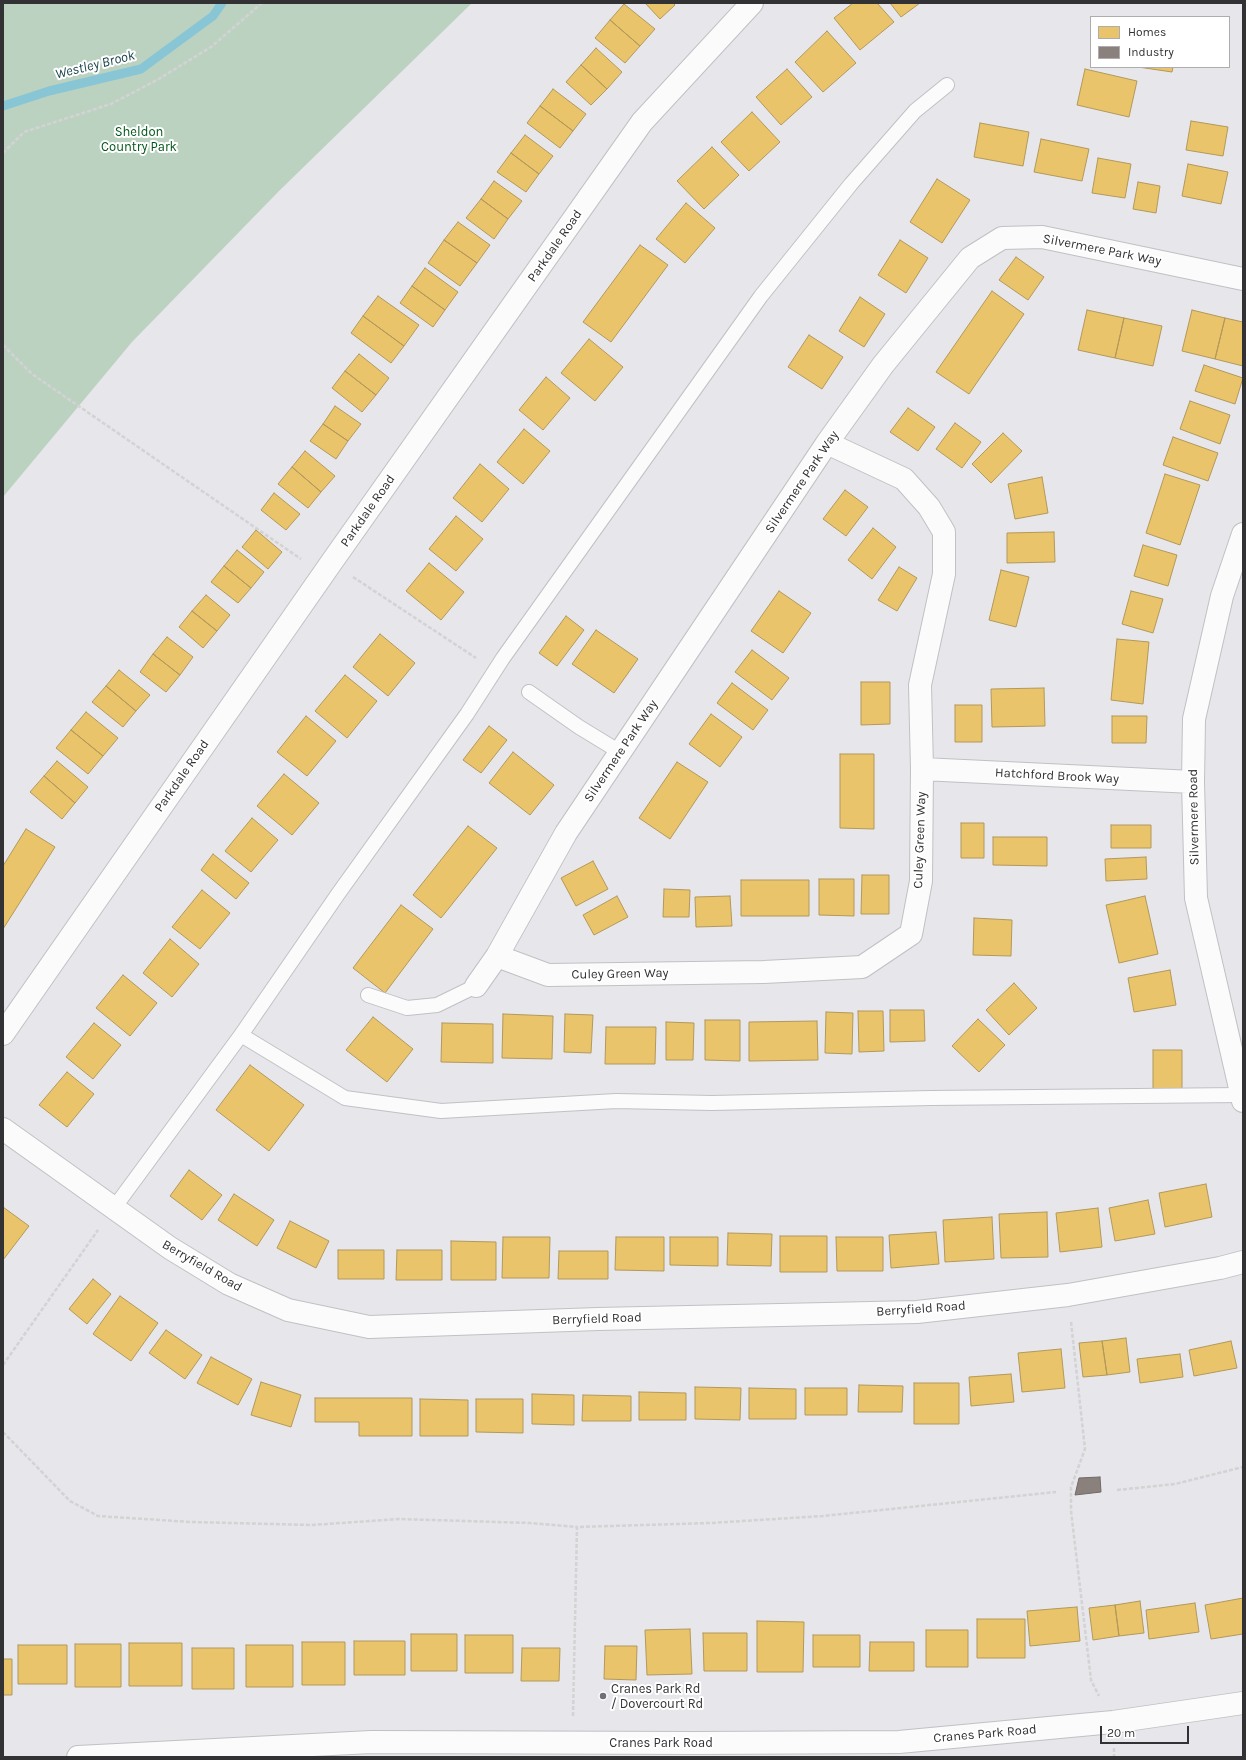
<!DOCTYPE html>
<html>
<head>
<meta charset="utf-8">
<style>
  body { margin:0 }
  #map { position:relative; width:1246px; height:1760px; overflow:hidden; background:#e6e6eb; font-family:Karla,sans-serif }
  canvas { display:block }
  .frame { position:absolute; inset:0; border:4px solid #323235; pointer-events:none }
  .legend { position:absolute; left:1090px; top:16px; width:140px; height:52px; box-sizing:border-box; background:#fff; border:1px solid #adadae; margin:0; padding:5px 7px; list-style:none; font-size:12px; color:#323235 }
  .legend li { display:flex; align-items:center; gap:8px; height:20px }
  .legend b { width:20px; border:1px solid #adadae }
  .scale { position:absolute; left:1100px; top:1726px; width:89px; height:18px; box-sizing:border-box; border:2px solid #323235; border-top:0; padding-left:5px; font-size:12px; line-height:14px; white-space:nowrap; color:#323235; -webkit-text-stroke:3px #fff; paint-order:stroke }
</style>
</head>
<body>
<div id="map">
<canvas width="1246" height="1760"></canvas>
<div class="frame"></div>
<ul class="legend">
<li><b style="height:11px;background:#e9c46a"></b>Homes</li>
<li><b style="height:11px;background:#8a817c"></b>Industry</li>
</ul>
<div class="scale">20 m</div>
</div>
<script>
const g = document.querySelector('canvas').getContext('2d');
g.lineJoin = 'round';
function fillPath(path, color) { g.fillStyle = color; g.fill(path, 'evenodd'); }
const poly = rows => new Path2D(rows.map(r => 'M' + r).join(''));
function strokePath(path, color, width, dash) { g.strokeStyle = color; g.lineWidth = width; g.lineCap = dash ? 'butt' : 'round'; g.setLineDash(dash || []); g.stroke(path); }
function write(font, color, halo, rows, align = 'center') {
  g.font = font + ' Karla,sans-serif'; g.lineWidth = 4; g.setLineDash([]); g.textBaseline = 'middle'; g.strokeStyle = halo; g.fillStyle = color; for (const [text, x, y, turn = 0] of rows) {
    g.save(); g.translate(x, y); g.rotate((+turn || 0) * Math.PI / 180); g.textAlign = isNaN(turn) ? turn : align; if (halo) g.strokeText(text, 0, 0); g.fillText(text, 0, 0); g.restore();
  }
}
fillPath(poly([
  [3,3,472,3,279,191,132,342,3,497]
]), '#bcd2c0');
const homes = poly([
  [645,3,673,3,675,5,660,19,645,3],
  [853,3,877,3,894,22,860,50,834,18,853,3],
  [890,3,920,3,901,17,890,3],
  [624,4,655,29,640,46,610,20,624,4],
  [610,20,640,46,625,63,595,38,610,20],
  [827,31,856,63,823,92,795,62,827,31],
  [596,48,622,72,607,89,581,65,596,48],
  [581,65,607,89,591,105,566,82,581,65],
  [1138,67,1173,67,1172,72,1138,67],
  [787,69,812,97,781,125,756,97,787,69],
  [1085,69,1137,81,1129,117,1077,105,1085,69],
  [553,89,586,114,573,131,540,106,553,89],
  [540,106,573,131,560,148,527,123,540,106],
  [752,112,780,142,749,171,721,142,752,112],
  [1191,121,1228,127,1223,156,1186,150,1191,121],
  [980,123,1029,132,1023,166,974,157,980,123],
  [525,135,553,156,539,174,511,153,525,135],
  [1041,139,1089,149,1082,181,1034,172,1041,139],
  [712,147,739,175,704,209,677,181,712,147],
  [511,153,539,174,526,192,497,172,511,153],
  [1098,158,1131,164,1125,198,1092,193,1098,158],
  [1188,164,1228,172,1221,204,1182,196,1188,164],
  [937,179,970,200,942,243,910,222,937,179],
  [494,181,522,201,508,219,481,199,494,181],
  [1138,182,1160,186,1156,213,1133,209,1138,182],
  [481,199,508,219,494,239,466,218,481,199],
  [686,203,715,228,685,263,656,239,686,203],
  [458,222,490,245,477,263,444,240,458,222],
  [444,240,477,263,460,286,428,263,444,240],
  [900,240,928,258,906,293,878,275,900,240],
  [640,245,668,265,611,342,583,322,640,245],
  [1016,257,1044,277,1028,300,999,280,1016,257],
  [425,268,458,292,445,310,412,286,425,268],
  [412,286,445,310,433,327,400,303,412,286],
  [992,291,1024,314,969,394,936,372,992,291],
  [378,296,419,325,404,346,363,316,378,296],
  [860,297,885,314,864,347,839,331,860,297],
  [1087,310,1124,318,1115,358,1078,350,1087,310],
  [1192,310,1225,318,1215,359,1182,351,1192,310],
  [363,316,404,346,391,363,351,333,363,316],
  [1124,318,1162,326,1153,366,1115,358,1124,318],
  [1225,318,1243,322,1243,366,1215,359,1225,318],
  [809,335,843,357,822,389,788,367,809,335],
  [589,339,623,367,595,401,561,373,589,339],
  [359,354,389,378,376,395,345,371,359,354],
  [1204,365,1243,378,1235,404,1195,391,1204,365],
  [345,371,376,395,362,412,332,388,345,371],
  [546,377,570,398,543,430,519,410,546,377],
  [1190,401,1230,415,1220,444,1180,429,1190,401],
  [335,406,361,424,348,441,323,424,335,406],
  [908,408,935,427,918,451,890,432,908,408],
  [955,423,981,442,962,468,936,449,955,423],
  [323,424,348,441,336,459,310,441,323,424],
  [524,429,550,451,523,484,497,462,524,429],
  [1003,433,1022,451,991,483,972,464,1003,433],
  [1173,437,1218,453,1208,481,1163,465,1173,437],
  [305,451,335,476,321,492,292,467,305,451],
  [480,464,509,489,482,522,453,498,480,464],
  [292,467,321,492,308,508,278,484,292,467],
  [1165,474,1200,485,1180,545,1146,533,1165,474],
  [1042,477,1048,513,1015,519,1008,484,1042,477],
  [845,490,868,507,846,536,823,519,845,490],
  [274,493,300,514,286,530,261,510,274,493],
  [456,516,483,539,456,571,429,549,456,516],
  [873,528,896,547,872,579,848,560,873,528],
  [256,530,282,552,268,569,242,547,256,530],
  [1054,532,1055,562,1007,563,1007,533,1054,532],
  [1143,545,1177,555,1168,586,1134,576,1143,545],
  [237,550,264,572,251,588,224,566,237,550],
  [429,563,464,592,441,620,406,591,429,563],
  [224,566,251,588,238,603,211,582,224,566],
  [899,567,917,578,897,611,878,600,899,567],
  [1001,570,1029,577,1016,627,989,620,1001,570],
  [779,591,811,613,783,653,751,631,779,591],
  [1131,591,1163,599,1153,633,1122,624,1131,591],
  [206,595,230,615,217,631,192,611,206,595],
  [192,611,217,631,203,648,179,627,192,611],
  [566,616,584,630,557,666,539,653,566,616],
  [596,630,638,659,614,693,572,664,596,630],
  [380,634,415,663,388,696,353,667,380,634],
  [167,637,193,657,180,675,153,654,167,637],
  [1117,639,1149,642,1143,704,1111,700,1117,639],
  [752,650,789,678,772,700,735,672,752,650],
  [153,654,180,675,166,692,140,672,153,654],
  [119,670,150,695,136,711,106,686,119,670],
  [345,675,377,701,347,738,315,711,345,675],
  [861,682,890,682,890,724,861,725,861,682],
  [732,683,768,710,753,730,717,703,732,683],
  [106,686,136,711,123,727,92,702,106,686],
  [1044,688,1045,726,992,727,991,689,1044,688],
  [955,705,982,705,982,742,955,742,955,705],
  [86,712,118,738,103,756,71,730,86,712],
  [711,714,742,737,720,767,689,744,711,714],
  [306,716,336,741,307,776,277,752,306,716],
  [1112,716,1147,716,1146,743,1112,743,1112,716],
  [489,726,507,740,481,773,463,760,489,726],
  [71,730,103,756,88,774,56,748,71,730],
  [513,752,554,785,530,815,489,783,513,752],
  [840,754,874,754,874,829,840,828,840,754],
  [57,761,88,787,75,803,44,776,57,761],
  [677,762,708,782,670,839,639,818,677,762],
  [284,774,319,803,292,835,257,806,284,774],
  [44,776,75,803,62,819,30,792,44,776],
  [252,818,278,840,251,872,225,851,252,818],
  [961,823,984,823,984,858,961,858,961,823],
  [1111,825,1151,825,1151,848,1111,848,1111,825],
  [468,826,497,848,441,918,413,895,468,826],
  [26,829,55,847,3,929,3,866,26,829],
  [993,837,1047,837,1047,866,993,865,993,837],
  [213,854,249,883,236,899,201,870,213,854],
  [1146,857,1147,879,1106,881,1105,859,1146,857],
  [593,861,608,889,576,906,561,878,593,861],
  [862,875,889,875,889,914,861,914,862,875],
  [819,879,854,879,854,916,819,915,819,879],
  [741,880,809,880,809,916,741,916,741,880],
  [664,889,690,890,689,917,663,917,664,889],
  [202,890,230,913,200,949,172,927,202,890],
  [617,896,628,917,594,935,583,915,617,896],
  [730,896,732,926,696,927,695,897,730,896],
  [1145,896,1158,954,1119,963,1106,905,1145,896],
  [401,905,433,929,385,993,353,968,401,905],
  [974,918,1012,920,1011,956,973,955,974,918],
  [170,939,199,964,172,997,143,973,170,939],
  [1170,970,1176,1005,1134,1012,1128,978,1170,970],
  [123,975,157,1003,130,1036,96,1008,123,975],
  [1014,983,1037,1008,1009,1035,986,1010,1014,983],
  [890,1010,924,1010,925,1041,890,1042,890,1010],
  [858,1011,883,1011,884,1051,859,1052,858,1011],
  [826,1012,853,1013,852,1054,825,1053,826,1012],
  [503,1014,553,1016,552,1059,502,1058,503,1014],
  [565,1014,593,1015,591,1053,564,1052,565,1014],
  [373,1017,413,1049,387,1082,346,1050,373,1017],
  [978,1019,1005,1045,979,1072,952,1046,978,1019],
  [705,1020,740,1020,740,1061,705,1060,705,1020],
  [817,1021,818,1060,749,1061,749,1022,817,1021],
  [666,1022,694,1023,693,1060,666,1060,666,1022],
  [94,1023,121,1045,93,1079,66,1057,94,1023],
  [442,1023,493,1024,493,1063,441,1062,442,1023],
  [606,1027,656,1027,655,1064,605,1064,606,1027],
  [1153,1050,1182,1050,1182,1089,1153,1089,1153,1050],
  [250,1065,304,1105,269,1151,216,1110,250,1065],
  [67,1072,94,1094,67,1127,39,1105,67,1072],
  [189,1170,222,1195,202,1220,170,1196,189,1170],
  [1206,1184,1212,1217,1165,1227,1159,1193,1206,1184],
  [234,1194,274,1220,257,1246,218,1220,234,1194],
  [1148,1200,1155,1234,1115,1241,1109,1208,1148,1200],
  [3,1207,29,1226,3,1260,3,1207],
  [1098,1208,1102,1247,1060,1252,1056,1213,1098,1208],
  [1047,1212,1048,1257,1001,1258,999,1214,1047,1212],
  [992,1217,994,1259,945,1262,943,1220,992,1217],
  [290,1221,329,1241,316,1268,277,1248,290,1221],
  [936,1232,939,1264,891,1268,889,1235,936,1232],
  [728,1233,772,1234,771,1266,727,1265,728,1233],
  [780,1236,827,1236,827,1272,780,1272,780,1236],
  [503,1237,550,1237,549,1278,502,1278,503,1237],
  [616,1237,664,1237,664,1271,615,1270,616,1237],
  [670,1237,718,1237,718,1266,670,1265,670,1237],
  [836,1237,883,1237,883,1271,837,1271,836,1237],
  [451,1241,496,1242,496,1280,451,1280,451,1241],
  [338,1250,384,1250,384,1279,338,1279,338,1250],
  [397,1250,442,1250,442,1280,396,1280,397,1250],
  [559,1251,608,1251,608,1279,558,1279,559,1251],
  [93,1279,111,1294,87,1324,69,1309,93,1279],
  [120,1296,158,1323,131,1361,93,1334,120,1296],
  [166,1330,202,1355,185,1379,149,1353,166,1330],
  [1126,1338,1130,1372,1107,1375,1102,1341,1126,1338],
  [1102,1341,1107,1375,1083,1377,1079,1343,1102,1341],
  [1231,1341,1237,1368,1194,1376,1189,1350,1231,1341],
  [1061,1349,1065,1388,1022,1392,1018,1353,1061,1349],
  [1180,1354,1183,1377,1140,1383,1137,1359,1180,1354],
  [211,1357,252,1379,238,1405,197,1383,211,1357],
  [1011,1374,1014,1402,971,1406,969,1377,1011,1374],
  [261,1382,301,1395,291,1427,251,1415,261,1382],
  [914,1383,959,1383,959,1424,914,1424,914,1383],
  [859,1385,903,1386,902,1412,858,1412,859,1385],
  [695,1387,741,1388,740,1420,695,1419,695,1387],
  [749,1388,796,1389,796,1419,749,1419,749,1388],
  [805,1388,847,1388,847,1415,805,1415,805,1388],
  [639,1392,686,1393,686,1420,639,1420,639,1392],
  [532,1394,574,1395,574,1425,532,1424,532,1394],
  [583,1395,631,1396,631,1421,582,1421,583,1395],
  [315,1398,412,1398,412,1436,359,1436,359,1422,315,1422,315,1398],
  [420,1399,468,1400,468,1436,420,1436,420,1399],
  [476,1399,523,1399,523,1433,476,1432,476,1399],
  [1243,1598,1243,1634,1211,1639,1205,1605,1243,1598],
  [1140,1601,1144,1633,1119,1636,1115,1605,1140,1601],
  [1195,1603,1199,1632,1149,1639,1146,1610,1195,1603],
  [1115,1605,1119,1636,1093,1640,1089,1608,1115,1605],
  [1077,1607,1080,1641,1030,1646,1027,1611,1077,1607],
  [977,1619,1025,1619,1025,1658,977,1658,977,1619],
  [757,1621,804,1622,803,1672,757,1672,757,1621],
  [690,1629,692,1674,647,1675,645,1630,690,1629],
  [926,1630,968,1630,968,1667,926,1667,926,1630],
  [703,1633,747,1633,747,1671,704,1671,703,1633],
  [411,1634,457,1634,457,1671,411,1671,411,1634],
  [465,1635,513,1635,513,1673,465,1673,465,1635],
  [813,1635,860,1635,860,1667,813,1667,813,1635],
  [354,1641,405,1641,405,1675,354,1675,354,1641],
  [302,1642,345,1642,345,1685,302,1685,302,1642],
  [870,1642,914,1642,914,1671,869,1671,870,1642],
  [129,1643,182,1643,182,1686,129,1686,129,1643],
  [75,1644,121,1644,121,1687,75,1687,75,1644],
  [18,1645,67,1645,67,1684,18,1684,18,1645],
  [246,1645,293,1645,293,1687,246,1687,246,1645],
  [605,1646,637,1646,636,1680,604,1679,605,1646],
  [192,1648,234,1648,234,1689,192,1689,192,1648],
  [522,1648,560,1648,559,1681,521,1681,522,1648],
  [3,1659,12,1659,12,1695,3,1695,3,1659]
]);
fillPath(homes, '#e9c46a');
strokePath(homes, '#b2985a', 1);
const industry = poly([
  [1100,1477,1101,1492,1075,1495,1079,1478,1100,1477]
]);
fillPath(industry, '#8a817c');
strokePath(industry, '#706967', 1);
strokePath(poly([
  [3,106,49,91,141,69,213,16,222,3]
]), '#89c6d5', 9);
const service = poly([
  [529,692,579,727,620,752],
  [368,995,407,1008,437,1005,476,986],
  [241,1035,338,894,467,714,503,658,761,296,851,184,915,111,947,85],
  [114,1208,241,1035,345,1098,441,1111,616,1101,712,1103,931,1098,1241,1095]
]);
const minor = poly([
  [1243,534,1222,596,1194,719,1193,782,1196,898,1243,1101],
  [922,769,1193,782],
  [497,956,548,975,764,972,862,967,911,934,921,881,922,769,920,685,944,574,944,532,929,507,904,479,827,443],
  [476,986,497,956,566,833,827,443,883,365,970,258,1002,238,1042,237,1243,279],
  [3,1034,331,563,642,122,752,3],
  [3,1129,170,1248,229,1284,288,1310,369,1327,598,1319,917,1312,1068,1295,1220,1268,1243,1262],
  [78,1757,371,1742,696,1743,899,1742,1113,1722,1243,1703]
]);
strokePath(service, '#c1c1c4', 16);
strokePath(minor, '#c1c1c4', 24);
strokePath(poly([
  [3,153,24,132,111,104,157,80,211,47,262,3],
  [3,345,32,374,301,559],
  [353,577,476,658],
  [1071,1322,1085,1449,1071,1487,1071,1511,1091,1680,1099,1696],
  [3,1365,98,1230],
  [3,1432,70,1501,98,1516,191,1522,312,1525,399,1519,530,1523,577,1527],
  [1117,1490,1175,1484,1243,1467],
  [573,1716,577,1527,710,1523,823,1516,1056,1492],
  [1114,1748,1114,1757]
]), '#d3d3d4', 2.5, [4, 2]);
strokePath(service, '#fbfbfc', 14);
strokePath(minor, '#fbfbfc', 22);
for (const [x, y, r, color] of [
  [603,1696,4,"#717175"]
]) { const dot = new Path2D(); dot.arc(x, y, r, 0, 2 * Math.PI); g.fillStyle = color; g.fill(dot); strokePath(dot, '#fff', 1.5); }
write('13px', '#005518', '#fff', [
  ["Sheldon",139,132],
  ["Country Park",139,147]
]);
write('13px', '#323235', '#fff', [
  ["Parkdale Road",555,246,-55],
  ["Silvermere Park Way",1102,250,11],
  ["Silvermere Park Way",802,482,-56],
  ["Parkdale Road",368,511,-55],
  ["Silvermere Park Way",621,751,-56],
  ["Parkdale Road",182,776,-55],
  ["Hatchford Brook Way",1057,776,3],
  ["Silvermere Road",1194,817,-91],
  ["Culey Green Way",920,840,-88],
  ["Culey Green Way",620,974,-1],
  ["Berryfield Road",202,1266,30],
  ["Berryfield Road",921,1309,-4],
  ["Berryfield Road",597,1319,-2],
  ["Cranes Park Road",985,1734,-5],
  ["Cranes Park Road",661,1743]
]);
write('13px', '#323235', '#fff', [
  ["Cranes Park Rd",611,1689],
  ["/ Dovercourt Rd",611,1704]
], 'left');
write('italic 14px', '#1b444c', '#fff', [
  ["Westley Brook",95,65,-14]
]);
</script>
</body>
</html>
